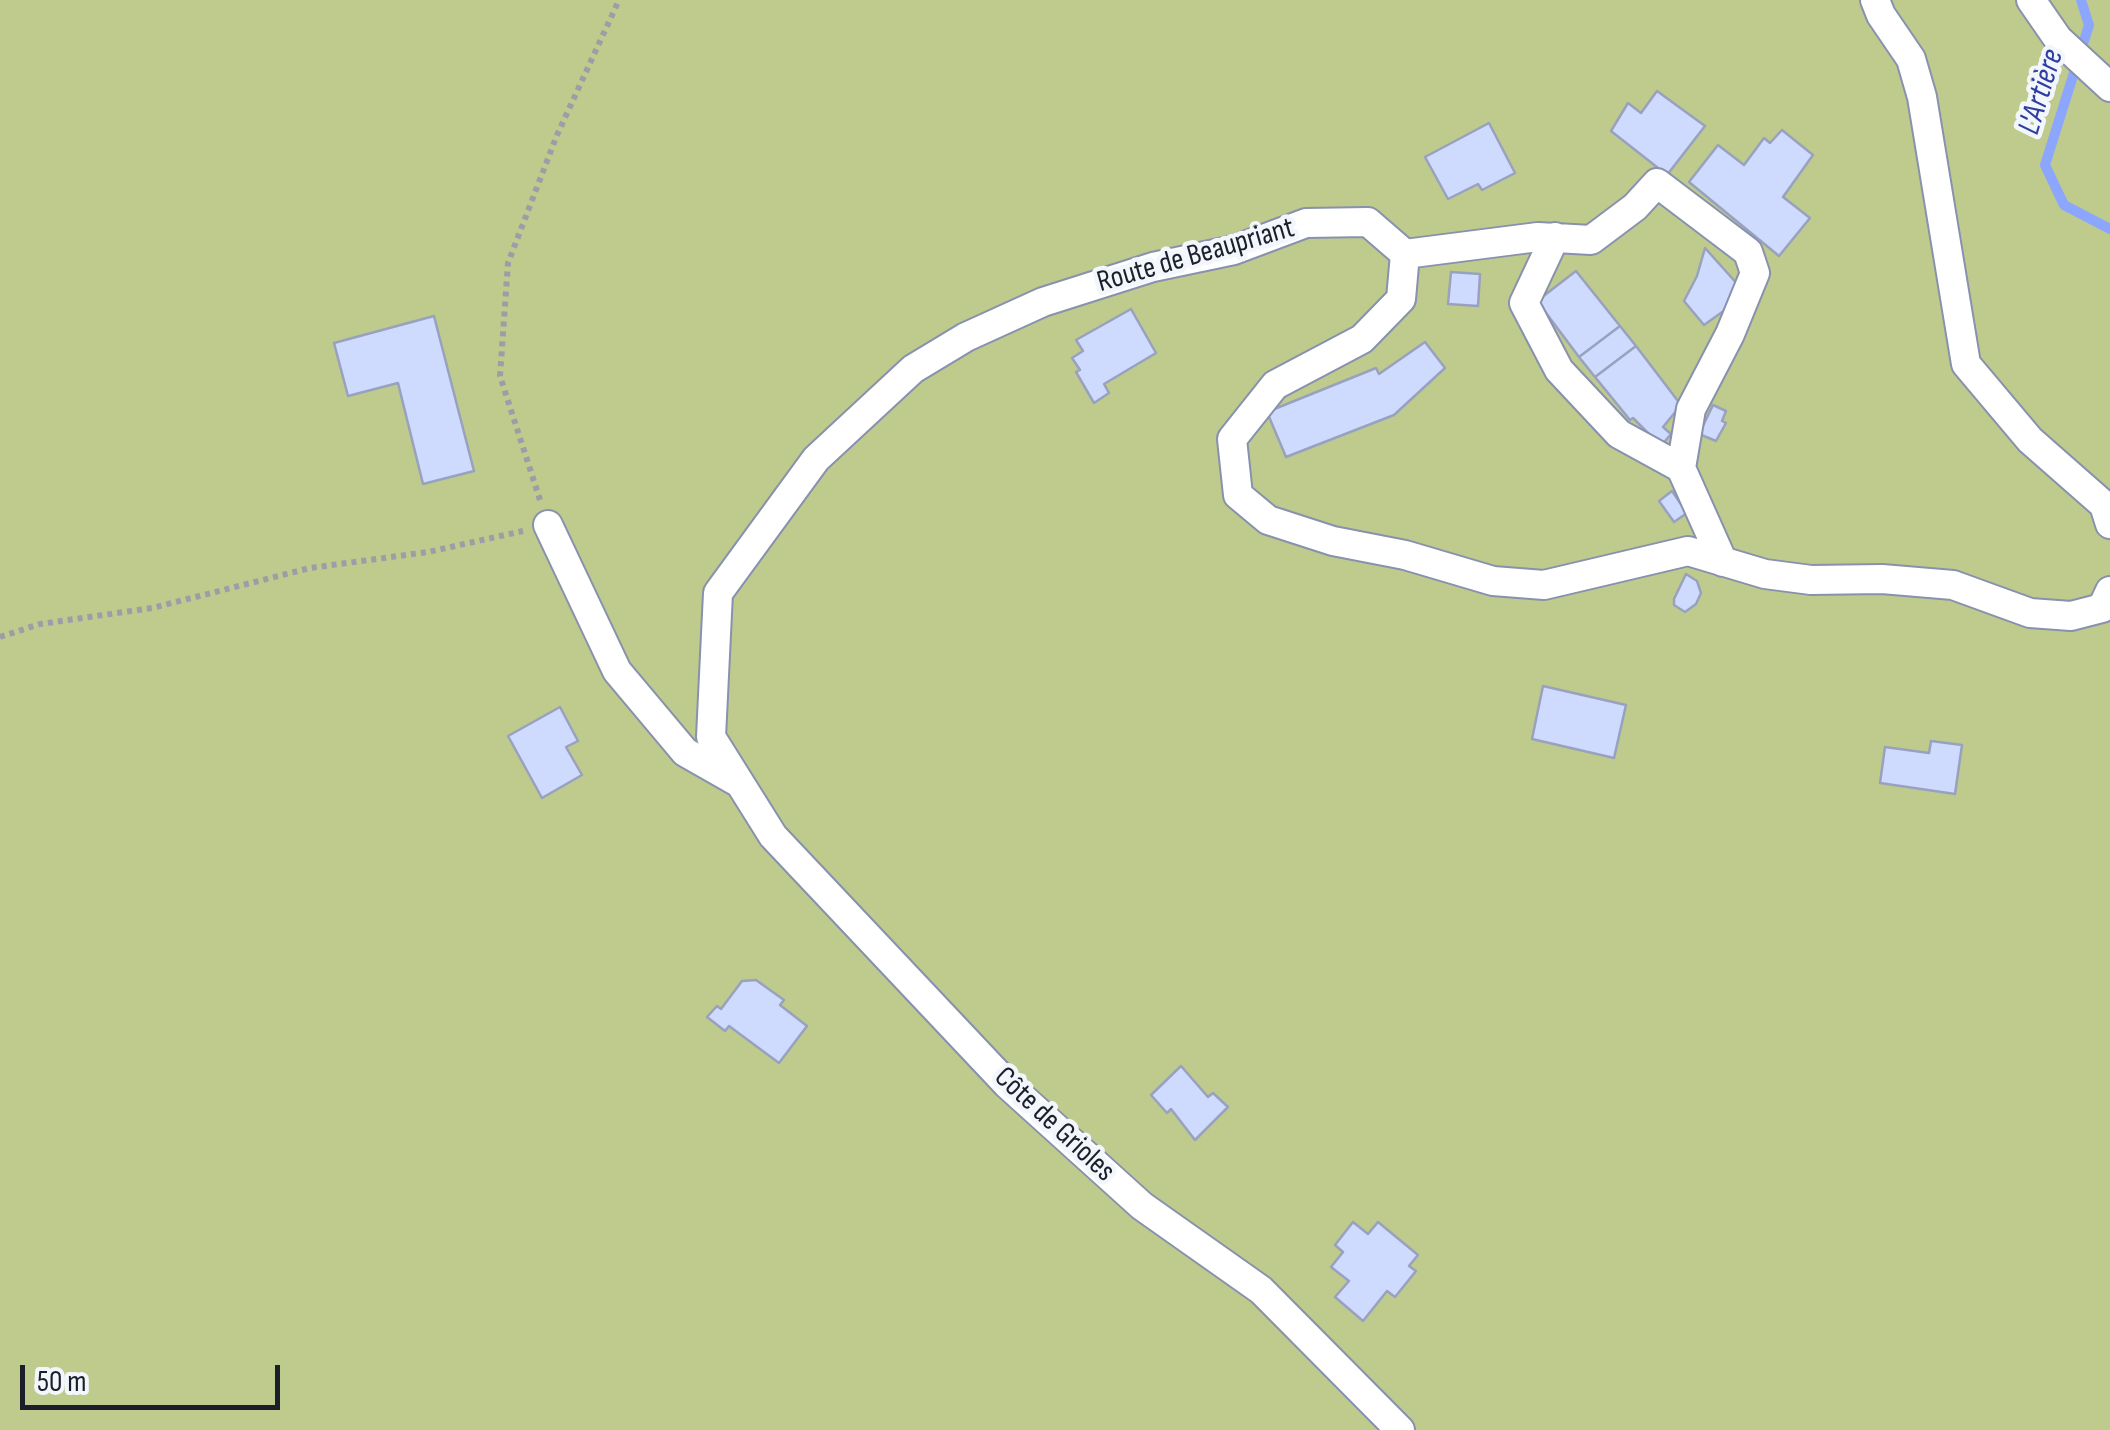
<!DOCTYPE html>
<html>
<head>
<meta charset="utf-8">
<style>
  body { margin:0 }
  #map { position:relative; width:2110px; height:1430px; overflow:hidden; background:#f3f6fc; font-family:"Sofia Sans Condensed",sans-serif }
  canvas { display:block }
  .scale { position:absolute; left:20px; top:1365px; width:260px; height:45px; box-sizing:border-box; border:5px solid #1b1f29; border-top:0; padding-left:12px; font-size:30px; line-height:35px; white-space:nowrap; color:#1b1f29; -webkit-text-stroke:8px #f3f6fc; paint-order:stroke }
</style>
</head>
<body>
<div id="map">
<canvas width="2110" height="1430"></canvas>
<div class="scale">50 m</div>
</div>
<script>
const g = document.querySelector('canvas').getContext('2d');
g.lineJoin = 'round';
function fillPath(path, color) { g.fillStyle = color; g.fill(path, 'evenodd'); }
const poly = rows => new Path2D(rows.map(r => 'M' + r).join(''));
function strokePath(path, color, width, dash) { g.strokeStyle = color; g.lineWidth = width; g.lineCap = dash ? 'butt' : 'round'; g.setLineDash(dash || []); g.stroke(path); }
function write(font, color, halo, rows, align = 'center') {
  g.font = font + ' "Sofia Sans Condensed",sans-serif'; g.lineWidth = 9; g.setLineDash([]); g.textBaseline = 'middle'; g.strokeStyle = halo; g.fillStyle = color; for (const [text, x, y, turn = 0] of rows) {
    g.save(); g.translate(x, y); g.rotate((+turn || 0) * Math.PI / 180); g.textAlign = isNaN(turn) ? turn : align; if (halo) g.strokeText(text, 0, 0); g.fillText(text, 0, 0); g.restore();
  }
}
fillPath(poly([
  [0,0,2110,0,2110,1430,0,1430]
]), '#bfca8d');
strokePath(poly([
  [2081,0,2089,25,2045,165,2064,205,2110,229]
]), '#8da6fd', 10);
const building = poly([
  [1657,91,1705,126,1667,175,1611,131,1628,103,1641,113,1657,91],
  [1489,123,1515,173,1482,190,1478,184,1448,199,1425,157,1489,123],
  [1782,130,1813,155,1783,197,1810,218,1779,256,1689,182,1718,145,1744,165,1764,138,1770,143,1782,130],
  [1705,248,1740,287,1725,310,1704,325,1684,301,1697,276,1705,248],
  [1576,271,1620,326,1579,357,1537,301,1576,271],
  [1451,272,1480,274,1478,306,1448,304,1451,272],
  [1131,309,1156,353,1104,384,1109,393,1094,403,1076,372,1080,370,1072,358,1083,351,1076,340,1131,309],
  [434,316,474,471,423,484,398,383,348,396,334,343,434,316],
  [1620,326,1636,346,1595,377,1579,357,1620,326],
  [1425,342,1445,368,1394,415,1286,457,1267,412,1376,368,1379,374,1425,342],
  [1636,346,1681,405,1663,427,1671,434,1661,446,1633,418,1630,420,1595,377,1636,346],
  [1713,405,1726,411,1722,421,1726,423,1716,441,1699,434,1713,405],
  [1672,491,1687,513,1674,522,1659,501,1672,491],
  [1686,574,1697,581,1701,593,1696,604,1685,612,1674,605,1674,599,1686,574],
  [1543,686,1626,705,1614,758,1532,739,1543,686],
  [560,707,578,741,566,747,582,775,542,798,508,736,560,707],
  [1931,741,1962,745,1955,794,1880,783,1885,747,1929,753,1931,741],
  [756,980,784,1000,780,1005,807,1026,779,1063,729,1026,725,1031,707,1017,717,1006,721,1009,742,981,756,980],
  [1181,1066,1208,1097,1213,1093,1228,1107,1195,1140,1171,1109,1167,1113,1151,1095,1181,1066],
  [1353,1222,1368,1234,1378,1222,1418,1255,1409,1266,1416,1271,1395,1297,1387,1291,1363,1321,1335,1297,1349,1281,1331,1267,1343,1252,1335,1245,1353,1222]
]);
fillPath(building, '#cedafe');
strokePath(building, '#98a2be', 2.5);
const minor = poly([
  [1875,0,1881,15,1911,59,1922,97,1966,364,2030,440,2104,505,2110,524],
  [2031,0,2058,39,2110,87],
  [1555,237,1524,303,1559,370,1619,434,1681,468],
  [1405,254,1538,237,1591,240,1635,207,1657,183,1748,252,1755,273,1730,334,1691,409,1681,468,1723,562],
  [548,525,617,671,685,752,736,781],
  [1400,1430,1261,1290,1142,1206,1007,1084,773,836,711,737,718,593,816,459,913,369,966,337,1043,302,1153,267,1234,250,1306,223,1368,222,1405,254,1401,299,1362,339,1275,385,1232,439,1238,495,1268,520,1333,541,1405,555,1493,581,1544,585,1688,551,1765,574,1811,580,1882,579,1953,585,2030,613,2071,616,2102,608,2110,591]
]);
strokePath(minor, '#8891ad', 32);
strokePath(poly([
  [540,500,500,376,508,263,557,135,619,0],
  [0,637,40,624,152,608,310,568,428,552,523,531]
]), '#9b9ea6', 6, [5, 5]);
strokePath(minor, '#fff', 28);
write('30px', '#1b1f29', '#f3f6fc', [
  ["Route de Beaupriant",1196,256,-16],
  ["Côte de Grioles",1054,1125,43]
]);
write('italic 32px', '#2e3ea0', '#f3f6fc', [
  ["L'Artière",2042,92,-73]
]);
</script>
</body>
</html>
